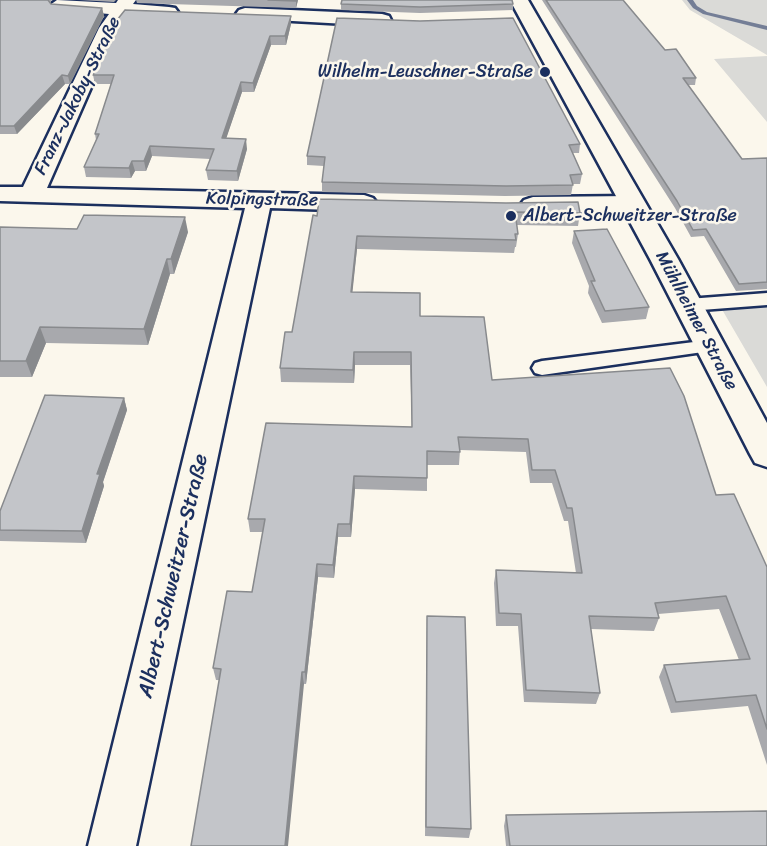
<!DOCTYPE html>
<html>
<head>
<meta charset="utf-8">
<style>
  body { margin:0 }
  canvas { display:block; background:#fbf7ec }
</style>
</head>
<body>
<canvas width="767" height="846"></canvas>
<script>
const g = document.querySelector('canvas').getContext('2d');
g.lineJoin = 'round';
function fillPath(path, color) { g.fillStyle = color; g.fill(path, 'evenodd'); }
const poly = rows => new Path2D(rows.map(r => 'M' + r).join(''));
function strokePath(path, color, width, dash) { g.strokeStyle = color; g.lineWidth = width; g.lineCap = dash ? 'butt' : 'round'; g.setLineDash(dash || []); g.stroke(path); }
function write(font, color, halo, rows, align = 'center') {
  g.font = font + ' Sriracha,sans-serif'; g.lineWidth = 5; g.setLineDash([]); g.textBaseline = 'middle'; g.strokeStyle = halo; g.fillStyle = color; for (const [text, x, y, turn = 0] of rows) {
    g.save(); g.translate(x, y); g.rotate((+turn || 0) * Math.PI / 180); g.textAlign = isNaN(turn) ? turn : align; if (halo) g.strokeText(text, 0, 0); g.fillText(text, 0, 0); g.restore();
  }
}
fillPath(poly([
  [682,0,767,0,767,55,690,10],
  [767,56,767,122,714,59],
  [767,303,767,387,720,306]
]), '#dadad7');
fillPath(poly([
  [687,0,693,0,697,6,707,12,767,26,767,30,703,14,693,8,687,0]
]), '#747e96');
const service = poly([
  [767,293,767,305,688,311,682,309,679,305,682,301,688,299,767,293],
  [710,340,717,342,720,346,717,350,542,375,535,373,532,368,535,363,542,361,710,340]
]);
const minor = poly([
  [57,0,116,3,118,0,136,0,133,4,169,7,175,8,178,12,175,16,169,17,126,15,117,28,47,188,364,195,373,198,377,203,373,208,364,211,270,208,136,846,88,846,245,208,0,201,0,187,23,187,99,28,109,14,53,9,50,5,57,0],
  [245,8,382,14,389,16,391,20,389,24,382,26,239,18,236,14,239,10,245,8],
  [632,196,641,199,645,204,641,209,632,212,533,213,524,210,520,205,524,200,533,197,632,196]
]);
const secondary = poly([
  [510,0,528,0,678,259,767,423,767,467,755,463,750,454,650,259,510,0]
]);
strokePath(service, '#1b2f5e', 5);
strokePath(minor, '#1b2f5e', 5);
strokePath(secondary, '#1b2f5e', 5);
fillPath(service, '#fbf7ec');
fillPath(minor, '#fbf7ec');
fillPath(secondary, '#fbf7ec');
fillPath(poly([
  [0,0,52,0,50,3,51,4,102,8,104,16,70,84,65,84,17,134,0,134],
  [79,0,116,0,114,2],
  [136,0,298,0,296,8,137,3],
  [542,0,623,0,665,50,696,78,695,85,688,85,742,159,767,158,767,289,736,291,704,236,691,237,675,208],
  [341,4,513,4,513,10,420,13,341,10],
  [291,16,291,24,286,45,271,45,254,92,242,92,226,138,247,149,238,181,208,180,206,170,210,159,152,156,146,171,135,171,131,178,86,177,84,167,96,140,95,134,111,84,95,84,93,75],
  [580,144,579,153,573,153,582,174,580,184,573,184,571,195,505,196,322,192,322,182,324,166,307,165,307,156],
  [319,199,580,213,578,226,517,225,518,234,516,247,515,247,514,253,357,249,352,292,420,316,492,380,716,495,767,567,767,765,748,706,671,713,659,677,664,665,739,660,719,609,658,614,659,618,654,631,591,629,600,693,596,704,524,702,518,626,496,626,494,583,496,570,576,573,568,521,564,521,552,483,530,483,526,452,460,450,459,465,427,465,427,491,355,489,351,537,338,537,334,578,318,577,306,684,216,680,213,668,252,592,263,532,250,532,248,519,412,427,410,365,355,365,354,383,281,382,280,368,292,332,317,216],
  [0,227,188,232,174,274,170,274,148,345,46,343,32,377,0,377],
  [574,231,649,307,646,319,602,323,588,293,589,286,572,243],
  [124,398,127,410,103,482,104,486,86,543,0,541,0,511],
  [427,616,471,829,469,838,425,836],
  [506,815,767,846,506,846,504,826]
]), '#a8a9ad');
fillPath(poly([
  [296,0,298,0,296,8],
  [102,8,104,16,70,84,68,76],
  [291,16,291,24,286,45,285,36],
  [270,36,271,45,254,92,253,83],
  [62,75,65,84,17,134,14,126],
  [241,82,242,92,223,148,222,138],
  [246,139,247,149,238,181,237,171],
  [150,146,152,156,146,171,144,161],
  [132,161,135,171,131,178,129,168],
  [185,217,188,232,174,274,171,259],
  [357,236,357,249,351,306,351,292],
  [167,259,170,274,148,345,144,329],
  [40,327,46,343,32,377,26,361],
  [354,352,355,365,354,383,353,370],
  [124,398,127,410,103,482,104,486,86,543,82,531,97,474],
  [354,476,355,489,351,537,350,524],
  [338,524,338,537,334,578,333,565],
  [317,564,318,577,306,684,305,672],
  [302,672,304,684,288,846,285,846]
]), '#888a8d');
const building = poly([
  [0,0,48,0,51,4,102,8,68,76,62,75,14,126,0,126,0,0],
  [268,0,296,0,296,1,268,0],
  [342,0,512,0,513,4,420,7,341,4,342,0],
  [546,0,623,0,665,50,676,49,696,78,683,78,742,159,767,158,767,282,739,284,706,229,693,230,677,201,546,0],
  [125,10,291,16,285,36,270,36,253,83,241,82,222,138,246,139,237,171,206,170,214,149,150,146,144,161,132,161,129,168,84,167,99,134,95,134,114,75,93,75,117,20,125,10],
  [337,18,420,21,513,18,580,144,569,145,582,174,570,175,573,185,506,186,322,182,325,157,307,156,337,18],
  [319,199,506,203,578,202,580,213,515,212,518,234,515,234,516,240,357,236,351,292,420,293,420,316,484,317,492,380,670,368,684,396,716,495,734,494,767,567,767,729,756,695,676,702,664,665,750,659,726,596,655,603,659,618,589,616,600,693,526,690,521,614,499,613,496,570,582,573,572,508,567,508,555,470,532,470,528,439,458,437,460,452,427,451,427,478,354,476,350,524,338,524,333,565,317,564,305,672,302,672,285,846,191,846,221,669,213,668,227,591,252,592,265,519,248,519,266,423,412,427,411,352,354,352,353,370,280,368,285,332,292,332,313,215,317,216,319,199],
  [84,215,185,217,171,259,167,259,144,329,40,327,26,361,0,361,0,227,77,229,84,215],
  [607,229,649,307,605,311,591,281,595,281,574,231,607,229],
  [45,395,124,398,97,474,100,474,82,531,0,530,0,511,45,395],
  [427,616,465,617,471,829,426,827,427,616],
  [767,811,767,846,510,846,506,815,767,811]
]);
fillPath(building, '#c3c5c9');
strokePath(building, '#888a8d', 1.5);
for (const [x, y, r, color] of [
  [545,72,6,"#1b2f5e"],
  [511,216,6,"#1b2f5e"]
]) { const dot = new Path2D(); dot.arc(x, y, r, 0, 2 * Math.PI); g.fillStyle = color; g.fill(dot); strokePath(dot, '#fbf7ec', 2); }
write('18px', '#1b2f5e', '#fbf7ec', [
  ["Wilhelm-Leuschner-Straße",533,72],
  ["Albert-Schweitzer-Straße",523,216,"left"]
], 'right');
write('18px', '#1b2f5e', '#fbf7ec', [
  ["Franz-Jakoby-Straße",78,96,-64],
  ["Kolpingstraße",262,200,1],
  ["Mühlheimer Straße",696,321,62]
]);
write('21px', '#1b2f5e', '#fbf7ec', [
  ["Albert-Schweitzer-Straße",174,576,-77]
]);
</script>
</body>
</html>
